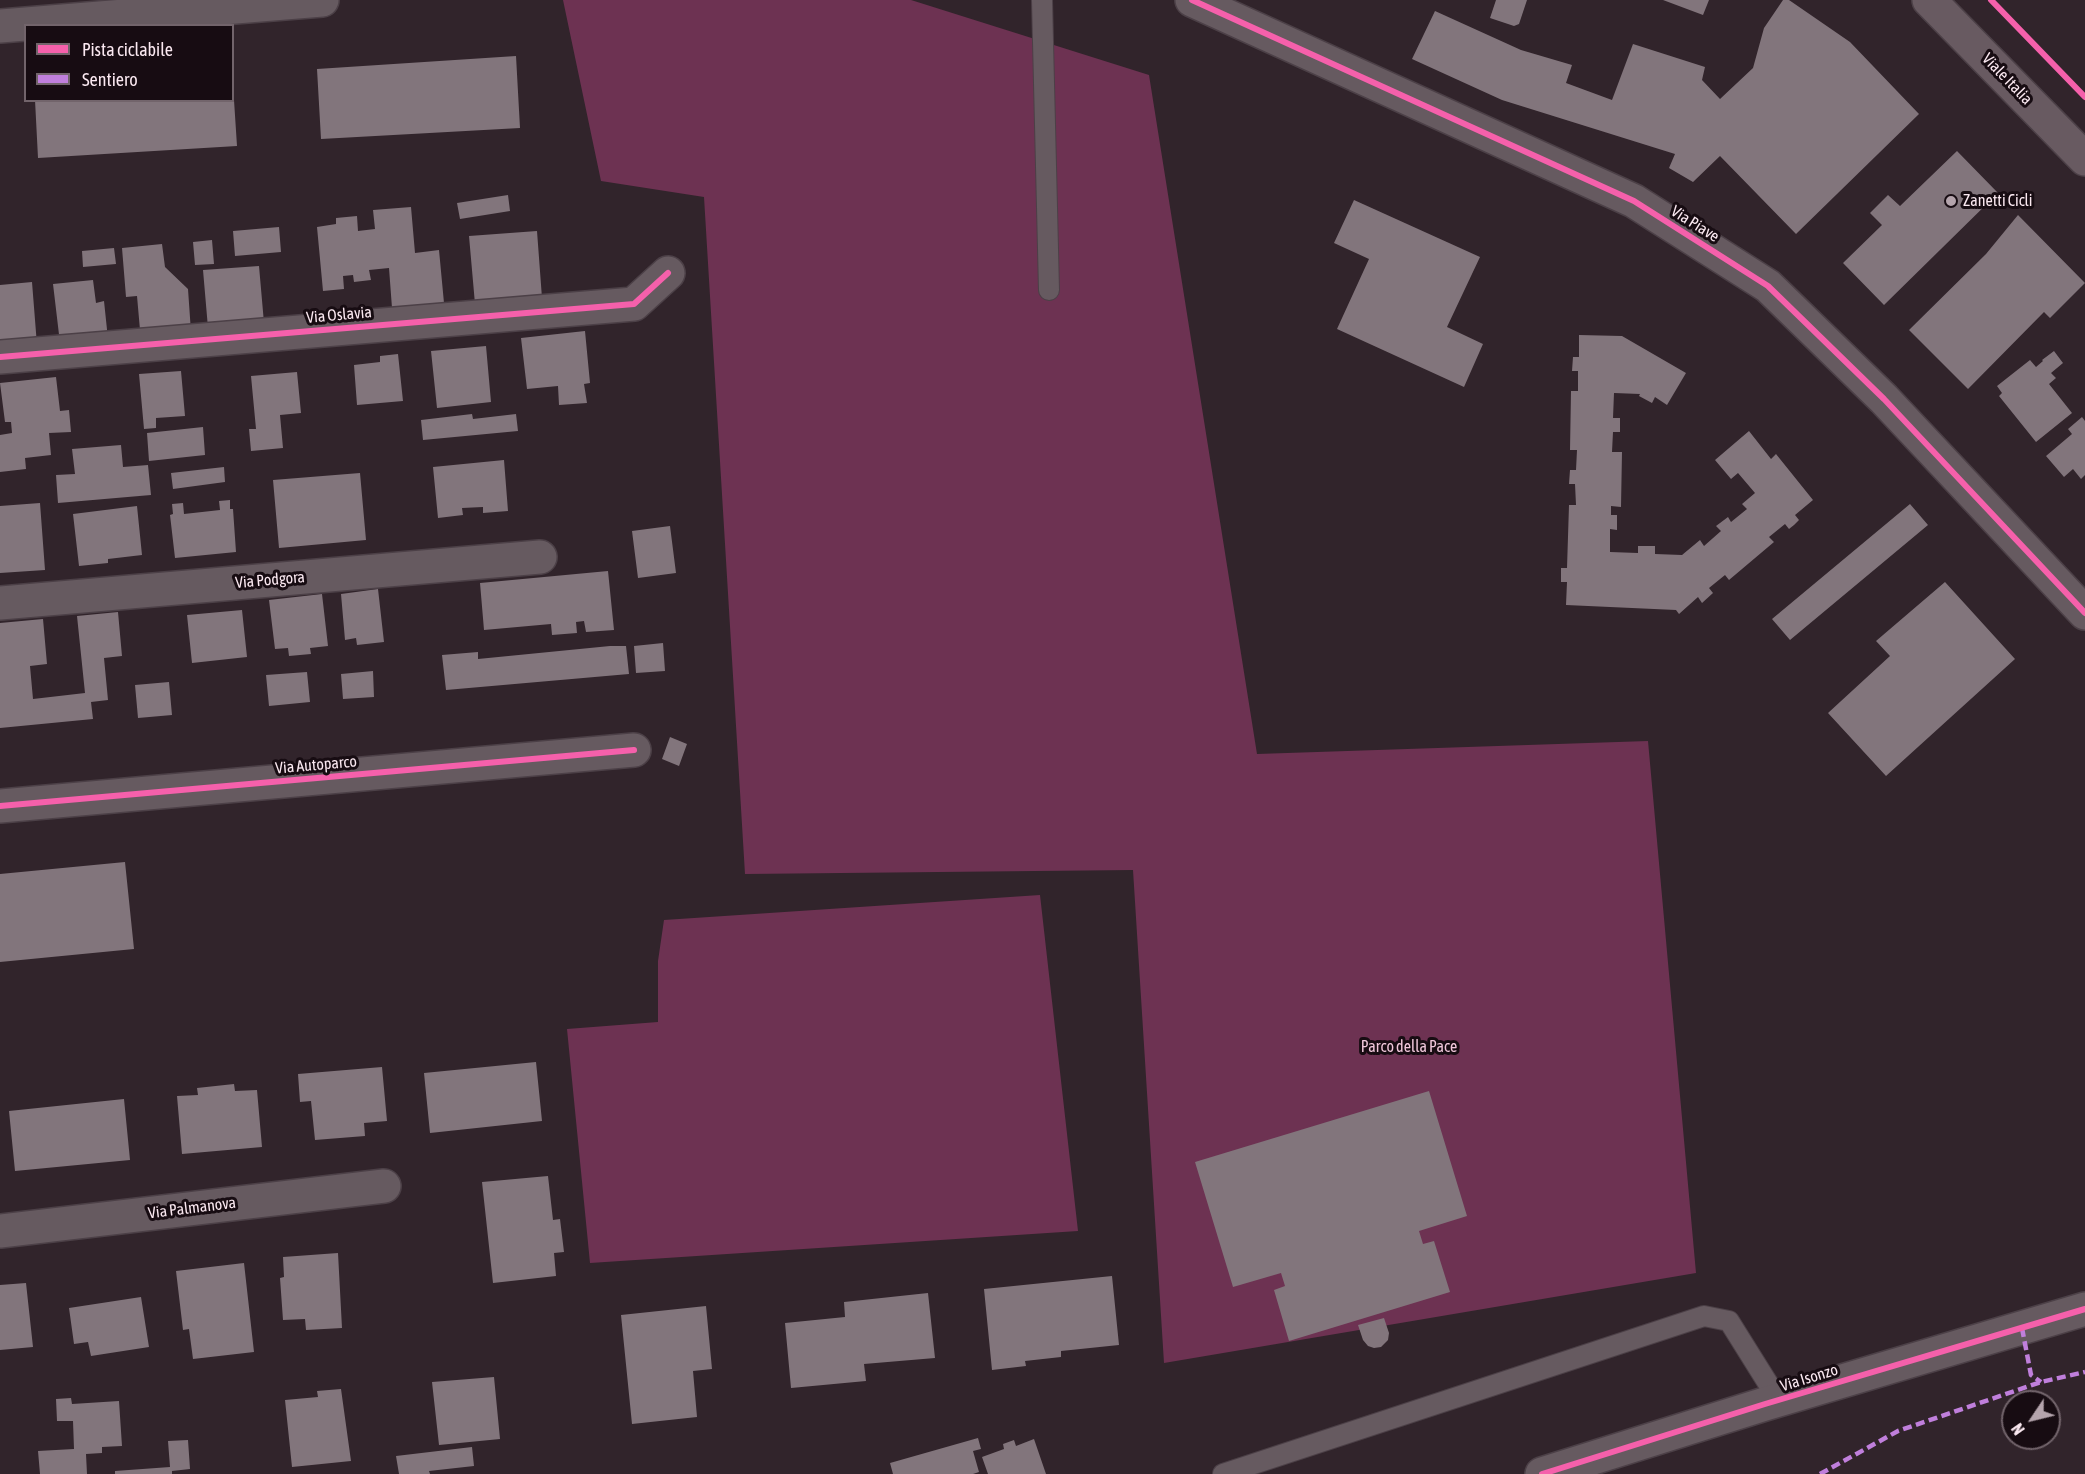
<!DOCTYPE html>
<html>
<head>
<meta charset="utf-8">
<style>
  body { margin:0 }
  #map { position:relative; width:2085px; height:1474px; overflow:hidden; background:#31242b; font-family:"Asap Condensed",sans-serif }
  canvas { display:block }
  .legend { position:absolute; left:24px; top:24px; width:210px; height:78px; box-sizing:border-box; background:#170c12; border:2px solid #72646b; margin:0; padding:8px 10px; list-style:none; font-size:18px; color:#fbe9f1 }
  .legend li { display:flex; align-items:center; gap:12px; height:30px }
  .legend b { width:30px; border:2px solid #72646b }
  .north { position:absolute; left:2001px; top:1390px; width:60px; height:60px; box-sizing:border-box; background:#170c12; border:2px solid #72646b; border-radius:50%; rotate:235deg; font-size:16px; font-weight:700; line-height:24px; text-align:center; color:#fbe9f1 }
  .north::after { content:''; display:block; margin:auto; width:21px; height:27px; background:#b4a4ac; clip-path:polygon(50% 0,100% 100%,50% 72%,0 100%) }
</style>
</head>
<body>
<div id="map">
<canvas width="2085" height="1474"></canvas>
<ul class="legend">
<li><b style="height:8px;background:#f560ab"></b>Pista ciclabile</li>
<li><b style="height:8px;background:#c07fdc"></b>Sentiero</li>
</ul>
<div class="north">N</div>
</div>
<script>
const g = document.querySelector('canvas').getContext('2d');
g.lineJoin = 'round';
function fillPath(path, color) { g.fillStyle = color; g.fill(path, 'evenodd'); }
const poly = rows => new Path2D(rows.map(r => 'M' + r).join(''));
function strokePath(path, color, width, dash) { g.strokeStyle = color; g.lineWidth = width; g.lineCap = dash ? 'butt' : 'round'; g.setLineDash(dash || []); g.stroke(path); }
function write(font, color, halo, rows, align = 'center') {
  g.font = font + ' "Asap Condensed",sans-serif'; g.lineWidth = 6; g.setLineDash([]); g.textBaseline = 'middle'; g.strokeStyle = halo; g.fillStyle = color; for (const [text, x, y, turn = 0] of rows) {
    g.save(); g.translate(x, y); g.rotate((+turn || 0) * Math.PI / 180); g.textAlign = isNaN(turn) ? turn : align; if (halo) g.strokeText(text, 0, 0); g.fillText(text, 0, 0); g.restore();
  }
}
fillPath(poly([
  [563,0,911,0,1149,75,1257,754,1648,741,1696,1273,1164,1363,1133,870,745,874,704,197,601,181],
  [1040,895,1078,1231,590,1263,567,1029,658,1022,658,961,664,920]
]), '#6d3252');
fillPath(poly([
  [1496,0,1527,0,1519,24,1514,26,1490,18],
  [1663,0,1709,0,1703,15],
  [1783,0,1789,0,1850,42,1919,114,1796,234,1720,156,1693,182,1669,168,1675,154,1502,100,1412,59,1435,11,1521,50,1572,65,1566,83,1612,100,1633,44,1705,67,1702,80,1720,99,1753,68,1764,28],
  [516,56,520,128,321,139,317,69],
  [35,100,234,100,237,146,38,158],
  [1957,151,1998,193,1884,305,1843,263,1882,225,1870,213,1888,195,1900,206],
  [508,195,510,211,460,219,457,203],
  [1354,200,1480,257,1447,327,1483,344,1464,387,1337,329,1369,259,1334,243],
  [411,207,415,253,439,250,444,303,392,308,389,268,369,270,371,280,354,282,353,275,343,276,344,289,323,291,317,227,336,224,336,218,357,216,358,231,375,229,373,210],
  [2018,215,2085,283,2050,318,2044,312,1968,389,1909,330,1986,254],
  [279,227,281,252,235,256,233,231],
  [537,231,542,298,475,304,469,236],
  [212,240,214,264,195,265,193,242],
  [162,244,165,267,188,289,191,332,140,330,137,296,126,297,122,248],
  [114,248,116,264,83,267,82,251],
  [259,266,264,323,208,328,203,270],
  [93,280,96,303,104,301,108,339,60,343,53,284],
  [32,282,37,345,0,348,0,285],
  [585,331,590,383,584,384,587,403,559,405,558,386,527,389,521,338],
  [1579,335,1622,336,1686,373,1667,405,1655,397,1652,403,1639,396,1640,394,1614,393,1613,418,1620,418,1620,432,1613,432,1612,452,1622,452,1621,507,1611,506,1611,515,1617,515,1617,530,1610,529,1610,552,1638,553,1638,546,1655,546,1655,554,1682,555,1700,540,1704,546,1721,531,1716,526,1728,517,1731,522,1747,509,1742,504,1755,493,1738,473,1731,479,1715,460,1749,431,1771,459,1776,454,1813,500,1795,515,1799,520,1794,525,1789,529,1785,524,1769,537,1774,542,1729,580,1725,575,1709,588,1713,593,1702,603,1698,597,1679,614,1676,610,1566,605,1567,582,1561,582,1561,568,1567,568,1569,505,1576,505,1575,484,1569,484,1570,470,1576,470,1577,450,1570,450,1571,391,1578,391,1578,371,1572,371,1573,357,1579,357],
  [486,346,491,402,437,408,431,351],
  [2054,351,2063,363,2051,373,2056,378,2049,384,2072,413,2036,442,1999,396,2002,393,1997,386,2030,360,2036,367,2043,361,2042,360],
  [398,354,403,401,357,405,354,365,380,362,380,356],
  [181,371,185,416,156,418,156,428,144,429,139,374],
  [297,372,301,413,280,415,283,448,251,451,249,429,256,429,251,376],
  [56,377,60,411,69,410,71,432,49,433,51,455,25,458,26,469,0,472,0,435,12,433,11,422,5,422,0,383],
  [472,414,473,419,516,414,518,431,423,440,421,420],
  [2082,417,2085,421,2085,475,2081,479,2073,469,2064,477,2046,456,2072,434,2068,429],
  [203,427,205,455,149,461,147,433],
  [121,445,123,467,148,465,151,495,58,503,56,475,75,474,72,449],
  [504,460,508,511,483,513,483,507,462,508,463,515,438,518,433,467],
  [224,467,225,482,173,489,171,473],
  [360,473,366,540,279,548,273,480],
  [230,500,230,509,233,509,236,552,175,558,170,515,173,514,172,504,183,503,184,514,220,510,219,501],
  [40,503,45,570,0,573,0,506],
  [1910,504,1928,525,1790,640,1772,619],
  [137,506,142,555,108,559,108,563,79,566,73,514],
  [670,526,676,573,638,578,632,531],
  [608,571,614,630,586,632,584,621,576,622,577,633,552,635,551,624,484,630,480,583],
  [1945,582,2015,659,1886,776,1828,713,1890,656,1876,641],
  [378,589,384,642,357,645,356,638,345,640,341,594],
  [322,594,328,646,310,648,311,654,289,656,288,648,275,649,269,600],
  [242,610,247,657,192,663,187,615],
  [118,612,122,656,104,658,108,700,91,702,93,719,0,728,0,623,43,619,47,664,30,666,33,699,85,693,77,616],
  [663,643,665,671,636,673,634,646],
  [610,646,626,646,629,674,446,690,442,655,478,652,478,659],
  [373,671,374,697,343,699,341,674],
  [307,672,310,702,269,706,266,675],
  [169,682,172,715,138,718,135,685],
  [670,737,687,744,679,766,662,759],
  [125,862,134,949,0,962,0,874],
  [536,1062,542,1121,430,1133,424,1073],
  [382,1067,387,1121,364,1123,365,1136,315,1140,311,1101,300,1102,298,1074],
  [234,1084,235,1091,257,1090,262,1147,182,1154,177,1096,198,1095,197,1088],
  [1429,1091,1467,1216,1419,1231,1423,1244,1434,1241,1450,1292,1289,1341,1274,1290,1285,1286,1281,1273,1233,1287,1195,1162],
  [124,1099,130,1160,15,1171,9,1111],
  [548,1176,553,1220,560,1219,564,1252,554,1253,556,1276,493,1283,482,1182],
  [338,1253,342,1328,306,1330,305,1319,283,1320,280,1278,284,1277,283,1257],
  [244,1263,254,1352,193,1359,189,1329,183,1330,176,1271],
  [1112,1276,1119,1345,1061,1351,1061,1357,1025,1361,1026,1366,992,1370,984,1289],
  [26,1283,33,1347,0,1350,0,1285],
  [928,1293,935,1358,864,1364,866,1381,791,1388,785,1323,845,1317,844,1302],
  [141,1297,149,1347,91,1356,88,1342,74,1344,69,1308],
  [706,1306,712,1369,693,1371,697,1417,632,1424,621,1315],
  [1384,1318,1389,1333,1388,1340,1381,1347,1374,1348,1368,1346,1363,1340,1358,1325],
  [494,1377,500,1439,439,1445,432,1382],
  [341,1389,351,1461,292,1467,285,1400,318,1397,317,1391],
  [71,1398,72,1404,119,1401,122,1446,102,1447,102,1453,86,1454,87,1474,40,1474,38,1451,74,1449,73,1421,57,1421,56,1399],
  [978,1438,981,1449,973,1451,979,1472,973,1474,893,1474,890,1463],
  [1034,1439,1046,1474,988,1474,982,1457,1004,1449,1003,1444,1014,1440,1016,1446],
  [188,1440,190,1469,172,1471,172,1474,115,1474,115,1471,170,1467,168,1441],
  [472,1447,474,1466,429,1471,430,1474,399,1474,396,1456]
]), '#82757c');
const service = poly([
  [1042,0,1049,290],
  [1223,1474,1704,1316,1729,1321,1779,1401]
]);
const minor = poly([
  [1192,0,1634,201,1768,286,1884,399,2085,613],
  [0,26,322,0],
  [0,357,634,304,668,273],
  [0,603,540,557],
  [0,806,634,750],
  [0,1231,384,1186],
  [1542,1474,1765,1404,2085,1309]
]);
const primary = poly([
  [1929,0,2085,159]
]);
strokePath(service, '#4c4047', 22);
strokePath(minor, '#4c4047', 36);
strokePath(primary, '#4c4047', 36);
strokePath(service, '#665a60', 20);
strokePath(minor, '#665a60', 33);
strokePath(primary, '#685a61', 33);
strokePath(poly([
  [2022,1328,2031,1375,2041,1382],
  [1820,1474,1898,1431,2041,1382,2085,1372]
]), '#c07fdc', 4.5, [9, 4.5]);
strokePath(poly([
  [1192,0,1634,201,1768,286,1884,399,2085,613],
  [1991,0,2085,97],
  [0,357,634,304,668,273],
  [0,806,634,750],
  [1542,1474,1765,1404,2085,1309]
]), '#f560ab', 6);
for (const [x, y, r, color] of [
  [1951,201,6,"#b4a4ac"]
]) { const dot = new Path2D(); dot.arc(x, y, r, 0, 2 * Math.PI); g.fillStyle = color; g.fill(dot); strokePath(dot, '#170c12', 2); }
write('16px', '#fbe9f1', '#170c12', [
  ["Viale Italia",2007,79,46],
  ["Via Piave",1695,224,32],
  ["Via Oslavia",339,315,-5],
  ["Via Podgora",270,580,-5],
  ["Via Autoparco",316,765,-5],
  ["Via Palmanova",192,1208,-7],
  ["Via Isonzo",1809,1378,-17]
]);
write('16px', '#fbe9f1', '#170c12', [
  ["Zanetti Cicli",1963,201]
], 'left');
write('16px', '#f2c8dc', '#170c12', [
  ["Parco della Pace",1409,1047]
]);
</script>
</body>
</html>
